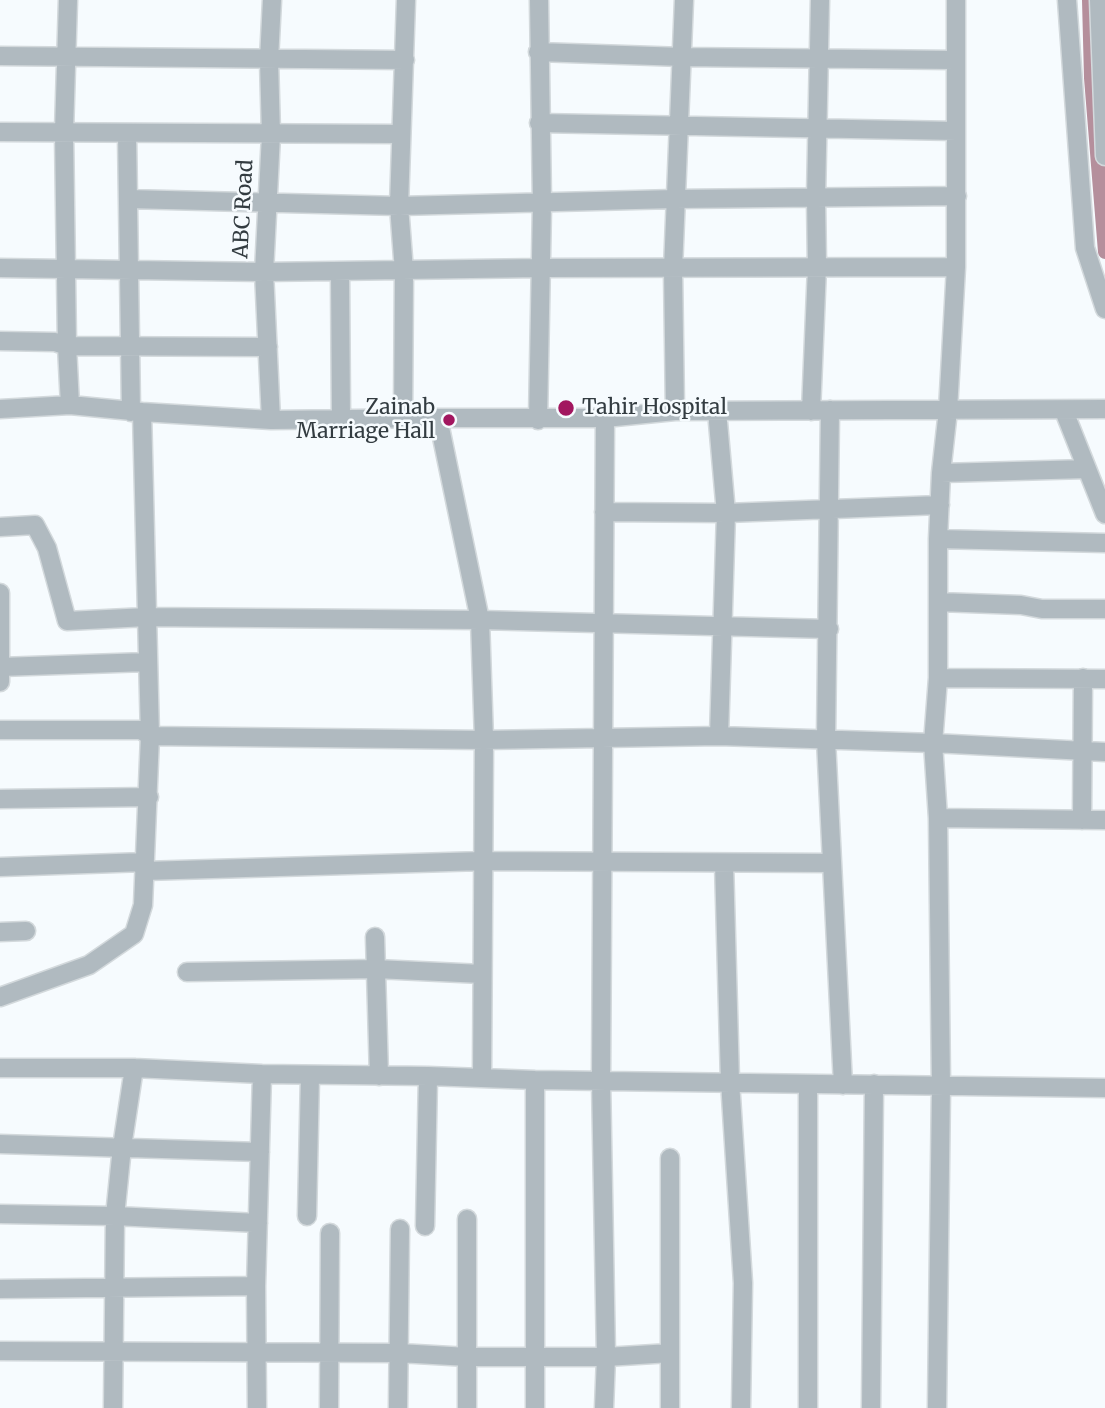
<!DOCTYPE html>
<html>
<head>
<meta charset="utf-8">
<style>
  body { margin:0 }
  canvas { display:block; background:#f6fbfe }
</style>
</head>
<body>
<canvas width="1105" height="1408"></canvas>
<script>
const g = document.querySelector('canvas').getContext('2d');
g.lineJoin = 'round';
const poly = rows => new Path2D(rows.map(r => 'M' + r).join(''));
function strokePath(path, color, width, dash) { g.strokeStyle = color; g.lineWidth = width; g.lineCap = dash ? 'butt' : 'round'; g.setLineDash(dash || []); g.stroke(path); }
function write(font, color, halo, rows, align = 'center') {
  g.font = font + ' Merriweather,serif'; g.lineWidth = 5; g.setLineDash([]); g.textBaseline = 'middle'; g.strokeStyle = halo; g.fillStyle = color; for (const [text, x, y, turn = 0] of rows) {
    g.save(); g.translate(x, y); g.rotate((+turn || 0) * Math.PI / 180); g.textAlign = isNaN(turn) ? turn : align; if (halo) g.strokeText(text, 0, 0); g.fillText(text, 0, 0); g.restore();
  }
}
strokePath(poly([
  [1089,0,1091,78,1105,252]
]), '#b58f9c', 14);
const minor = poly([
  [68,0,64,132,67,346,70,405,142,412],
  [1067,0,1085,248,1105,309],
  [1099,0,1105,156],
  [538,52,683,57,954,60],
  [0,56,405,60],
  [539,123,956,131],
  [0,132,401,134],
  [127,133,131,412],
  [128,199,399,206,675,199,957,196],
  [0,268,264,272,540,268,956,267],
  [340,271,341,420],
  [0,341,55,342,67,346,268,347],
  [0,409,70,405],
  [830,410,826,740,843,1085],
  [675,411,673,269,684,0],
  [717,411,726,513,719,736],
  [811,411,817,267,816,198,820,0],
  [1064,411,1105,514],
  [438,418,605,418,675,411,1105,409],
  [271,420,264,272,271,135,269,60,272,0],
  [403,420,404,271,399,206,406,0],
  [538,420,542,204,539,0],
  [941,473,1087,469],
  [604,512,726,513,940,505],
  [0,527,35,525,47,548,67,621,147,617,480,620,829,629],
  [938,539,1105,543],
  [0,593,0,682],
  [939,602,1021,605,1042,609,1105,609],
  [0,667,147,662],
  [938,678,1105,679],
  [0,730,141,730,150,736,484,740,719,736,933,743,1105,752],
  [0,799,149,797],
  [938,818,1105,820],
  [1082,820,1083,678],
  [724,863,730,1081,743,1283,741,1408],
  [0,867,145,862],
  [144,871,483,861,832,863],
  [0,932,26,931],
  [375,937,379,1076],
  [187,972,376,969,482,974],
  [0,997,89,965,134,934,143,905,150,736,142,412,271,420,438,418,480,620,484,740,482,1078],
  [0,1068,134,1068,262,1074,428,1076,535,1080,1105,1088],
  [535,1080,535,1408],
  [808,1084,808,1408],
  [0,1144,260,1152],
  [0,1214,115,1216,258,1223],
  [307,1216,310,1076],
  [467,1219,467,1408],
  [425,1226,428,1076],
  [0,1289,256,1286],
  [0,1351,399,1353,468,1357,606,1357,670,1353],
  [113,1408,115,1216,122,1147,134,1068],
  [257,1408,256,1286,262,1074],
  [329,1408,330,1233],
  [398,1408,400,1229],
  [604,1408,606,1357,601,1080,605,418],
  [670,1408,670,1158],
  [871,1408,874,1084],
  [937,1408,941,1086,938,818,933,743,938,678,938,539,941,473,948,410,956,267,956,0]
]);
strokePath(minor, '#d3d9dc', 21);
strokePath(minor, '#b0bac0', 18);
for (const [x, y, r, color] of [
  [566,408,9,"#a2165f"],
  [449,420,7,"#a2165f"]
]) { const dot = new Path2D(); dot.arc(x, y, r, 0, 2 * Math.PI); g.fillStyle = color; g.fill(dot); strokePath(dot, '#f6fbfe', 2.5); }
write('21px', '#333c41', '#f6fbfe', [
  ["ABC Road",244,209,-87]
]);
write('21px', '#333c41', '#f6fbfe', [
  ["Zainab",435,408],
  ["Marriage Hall",435,432],
  ["Tahir Hospital",582,408,"left"]
], 'right');
</script>
</body>
</html>
